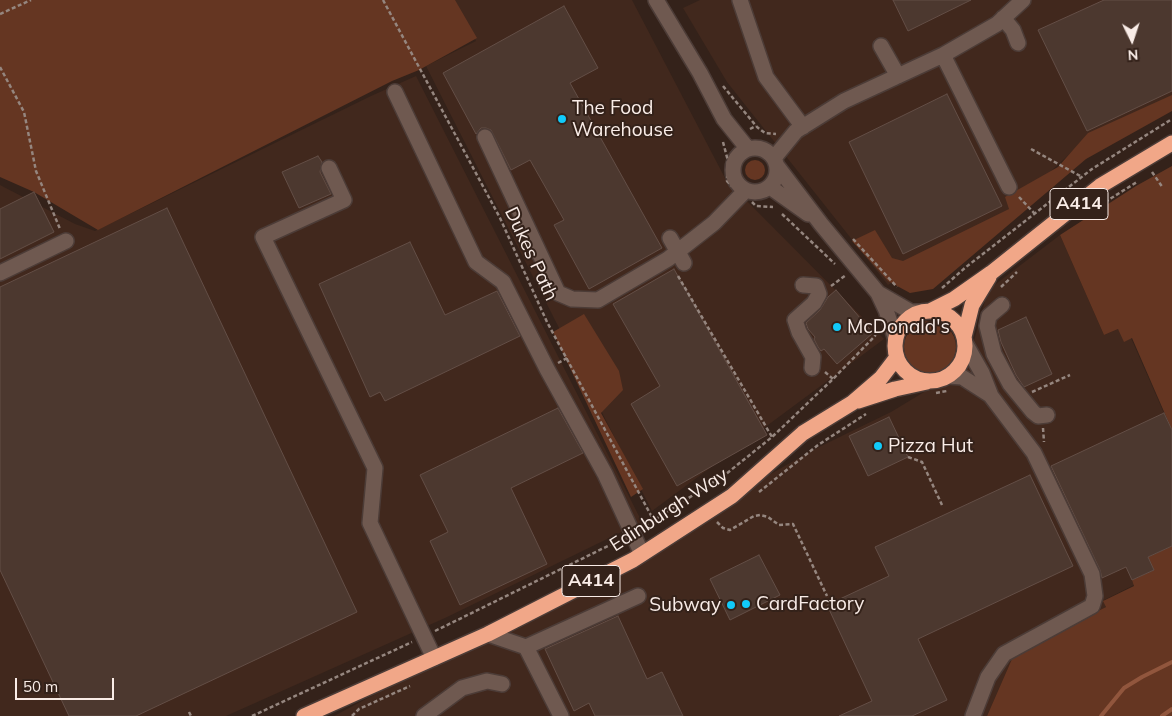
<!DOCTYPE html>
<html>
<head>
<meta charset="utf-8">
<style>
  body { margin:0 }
  #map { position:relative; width:1172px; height:716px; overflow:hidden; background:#34221a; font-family:Mulish,sans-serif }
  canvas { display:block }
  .north { position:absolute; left:1107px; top:15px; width:50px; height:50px; -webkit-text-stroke:4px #34221a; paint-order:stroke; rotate:176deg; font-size:14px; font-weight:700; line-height:20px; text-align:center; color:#f9ece7 }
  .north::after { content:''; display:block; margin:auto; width:18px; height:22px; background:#f9ece7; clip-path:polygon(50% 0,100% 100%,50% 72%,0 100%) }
  .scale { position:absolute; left:15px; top:678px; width:99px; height:22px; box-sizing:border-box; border:2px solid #f9ece7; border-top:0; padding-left:6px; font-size:15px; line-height:18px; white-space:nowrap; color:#f9ece7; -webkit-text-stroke:4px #34221a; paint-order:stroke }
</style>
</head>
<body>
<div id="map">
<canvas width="1172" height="716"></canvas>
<div class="north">N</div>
<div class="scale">50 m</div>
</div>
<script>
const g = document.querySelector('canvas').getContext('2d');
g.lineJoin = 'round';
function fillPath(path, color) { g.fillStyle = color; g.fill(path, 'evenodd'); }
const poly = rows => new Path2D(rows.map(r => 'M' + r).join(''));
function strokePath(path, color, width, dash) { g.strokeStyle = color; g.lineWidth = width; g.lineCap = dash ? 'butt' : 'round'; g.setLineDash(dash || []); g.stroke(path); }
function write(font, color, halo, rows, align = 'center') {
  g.font = font + ' Mulish,sans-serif'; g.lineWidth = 4; g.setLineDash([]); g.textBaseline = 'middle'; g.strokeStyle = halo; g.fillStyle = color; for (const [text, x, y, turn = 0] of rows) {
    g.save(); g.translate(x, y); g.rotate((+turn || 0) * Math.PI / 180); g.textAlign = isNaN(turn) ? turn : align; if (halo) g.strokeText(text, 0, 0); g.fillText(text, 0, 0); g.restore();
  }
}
fillPath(poly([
  [453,0,632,0,726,180,884,339,652,511,426,66,476,41],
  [700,0,1172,0,1172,98,1086,139,1003,215,888,285,727,82,683,8],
  [416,76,642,522,445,618,226,716,0,716,0,185,75,224,95,231,371,96],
  [1060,235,1104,335,1118,329,1131,338,1164,413,1172,546,1148,557,1154,570,1132,580,1134,585,1104,600,1106,607,1015,652,987,716,334,716,488,634,813,450,891,412,967,366,988,290]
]), '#41281d');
fillPath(poly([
  [0,0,455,0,477,38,419,70,392,81,98,230,34,192,0,177],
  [1172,95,1172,111,1086,159,933,289,910,293,888,281,852,241,875,230,892,258,903,261,1009,209,1005,197,1058,167,1088,133],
  '745 170a10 10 0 1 1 20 0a10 10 0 1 1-20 0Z',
  [1172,166,1172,430,1132,338,1124,342,1118,329,1104,335,1060,235,1136,186],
  [584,314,619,371,623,390,601,413,643,489,631,497,553,332],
  '904 347a26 26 0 1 1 52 0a26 26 0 1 1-52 0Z',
  [1172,546,1172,716,987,716,1015,652,1106,607,1103,601,1134,586,1132,580,1154,570,1148,557]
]), '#653622');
strokePath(poly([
  [1101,716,1124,688,1142,677,1172,662],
  [1162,716,1172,709]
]), '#91563d', 4);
const building = poly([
  [893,0,971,0,908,31,893,0],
  [1104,0,1172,0,1172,91,1087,131,1038,30,1104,0],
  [564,6,598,68,570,83,662,248,589,289,554,225,564,220,530,160,511,170,491,130,486,128,481,128,476,134,443,73,564,6],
  [947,94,1002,206,903,254,849,142,947,94],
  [318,156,322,162,320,172,331,194,299,208,282,172,318,156],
  [34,192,54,232,0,259,0,209,34,192],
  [167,208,357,612,136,716,69,716,0,570,0,287,167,208],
  [410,242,445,315,497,291,520,336,385,401,380,392,370,397,319,284,410,242],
  [674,269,767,435,677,486,631,404,660,386,613,304,674,269],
  [836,290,873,333,837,364,824,349,821,351,818,347,814,339,815,337,808,329,806,323,820,310,828,297,836,290],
  [1026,317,1052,374,1024,387,1016,375,1001,342,998,330,1026,317],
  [558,408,583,453,511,488,547,564,460,605,430,541,448,532,420,475,558,408],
  [1164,413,1172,430,1172,546,1148,557,1154,570,1132,580,1126,567,1102,578,1100,570,1051,466,1164,413],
  [889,417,908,457,868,476,849,436,889,417],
  [1030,475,1073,566,918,639,947,700,912,716,839,716,872,701,827,605,889,576,875,547,1030,475],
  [759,555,780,595,730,620,710,579,759,555],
  [618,616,647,679,662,672,683,716,595,716,589,703,574,711,545,649,618,616]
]);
fillPath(building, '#4c382f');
strokePath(building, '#634e46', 1);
const minor = poly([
  [656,0,700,73,724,119,748,149],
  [740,0,766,77,803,127],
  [1003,18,1013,30,1018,43],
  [881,46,898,76],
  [943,55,1009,187],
  [395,92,476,262,503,282,547,369,605,474,642,554],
  [485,137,558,293,572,299,598,300,668,259,714,223,745,191],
  '733 170a22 22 0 1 1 44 0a22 22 0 1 1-44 0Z',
  [774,158,796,131,844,101,943,55,997,24,1023,0],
  [777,166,821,224,878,293,886,310,896,340],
  [329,168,344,200,263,237,375,468,370,523,434,658],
  [770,187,808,214],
  [670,238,684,263],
  [0,273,66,241],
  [803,285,816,286,819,294,814,303,795,320,799,332,813,357,812,368],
  [878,293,911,312,923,312],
  [1002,305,989,316,987,326,994,354,1010,384,1033,412,1038,416,1047,415],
  [965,343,982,373,991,396,1034,453,1092,574,1095,596,1092,606,1004,654,988,677,973,716],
  [948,376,962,377,990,395],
  [488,634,526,647,638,596],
  [526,647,561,716],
  [424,716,462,688,487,681,502,684]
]);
const highway = poly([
  [930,311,954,299,991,273,1100,186,1172,143],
  '895 346a35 35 0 1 1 70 0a35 35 0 1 1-70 0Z',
  [964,337,972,305,989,277],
  [858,401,895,389,927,382],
  [304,716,488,634,633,560,732,496,803,433,852,403,881,378,897,357]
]);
strokePath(minor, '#4c3c37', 18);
strokePath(highway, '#4c3c37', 18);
strokePath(poly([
  [383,0,500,218,547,322,654,521],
  [0,14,31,0],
  [0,67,24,112,36,171,60,229],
  [723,86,757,127,765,133,776,134],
  [750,129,756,126],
  [723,142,728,161,727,181,732,186],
  [1031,149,1082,177],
  [1152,172,1163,188],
  [1019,197,1034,213],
  [752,202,756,206,773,207],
  [1105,202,1137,182],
  [782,214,835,264],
  [853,239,897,287],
  [678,276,772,437],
  [831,286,846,275],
  [1001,287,1017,272],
  [942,288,966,267,1092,169,1172,119],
  [558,363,567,358],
  [825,372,833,379],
  [1032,392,1070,375],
  [936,393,947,391],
  [1043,428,1044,442],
  [908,457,922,462,942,505],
  [759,492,818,445,866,414],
  [717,522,723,528,730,530,754,516,760,515,768,517,779,525,793,524,827,596],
  [645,526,726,474,772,437,833,379,875,336,876,326],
  [435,631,620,540],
  [189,712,191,716],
  [252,716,412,642],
  [352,716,359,709,410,686]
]), '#95867f', 2.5, [4, 2.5]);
strokePath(minor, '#6f5950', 15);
strokePath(highway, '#f1a788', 15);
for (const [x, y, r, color] of [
  [562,119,5,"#11cafa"],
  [837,327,5,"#11cafa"],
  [878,446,5,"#11cafa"],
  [746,604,5,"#11cafa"],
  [731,605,5,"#11cafa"]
]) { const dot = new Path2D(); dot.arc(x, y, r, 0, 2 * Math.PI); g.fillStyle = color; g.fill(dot); strokePath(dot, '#34221a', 2); }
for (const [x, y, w] of [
  [1079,204,58],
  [591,581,58]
]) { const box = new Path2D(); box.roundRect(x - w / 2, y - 15.5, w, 31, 4); g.fillStyle = '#34221a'; g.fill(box); strokePath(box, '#f9ece7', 1); }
write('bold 18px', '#f9ece7', null, [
  ["A414",1079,204],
  ["A414",591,581]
]);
write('19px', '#f9ece7', '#34221a', [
  ["The Food",572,108],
  ["Warehouse",572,130],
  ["McDonald's",847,327],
  ["Pizza Hut",888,446],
  ["CardFactory",756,604],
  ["Subway",721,605,"right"]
], 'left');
write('19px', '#f9ece7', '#34221a', [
  ["Dukes Path",531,254,65],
  ["Edinburgh Way",669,510,-33]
]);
</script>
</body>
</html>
